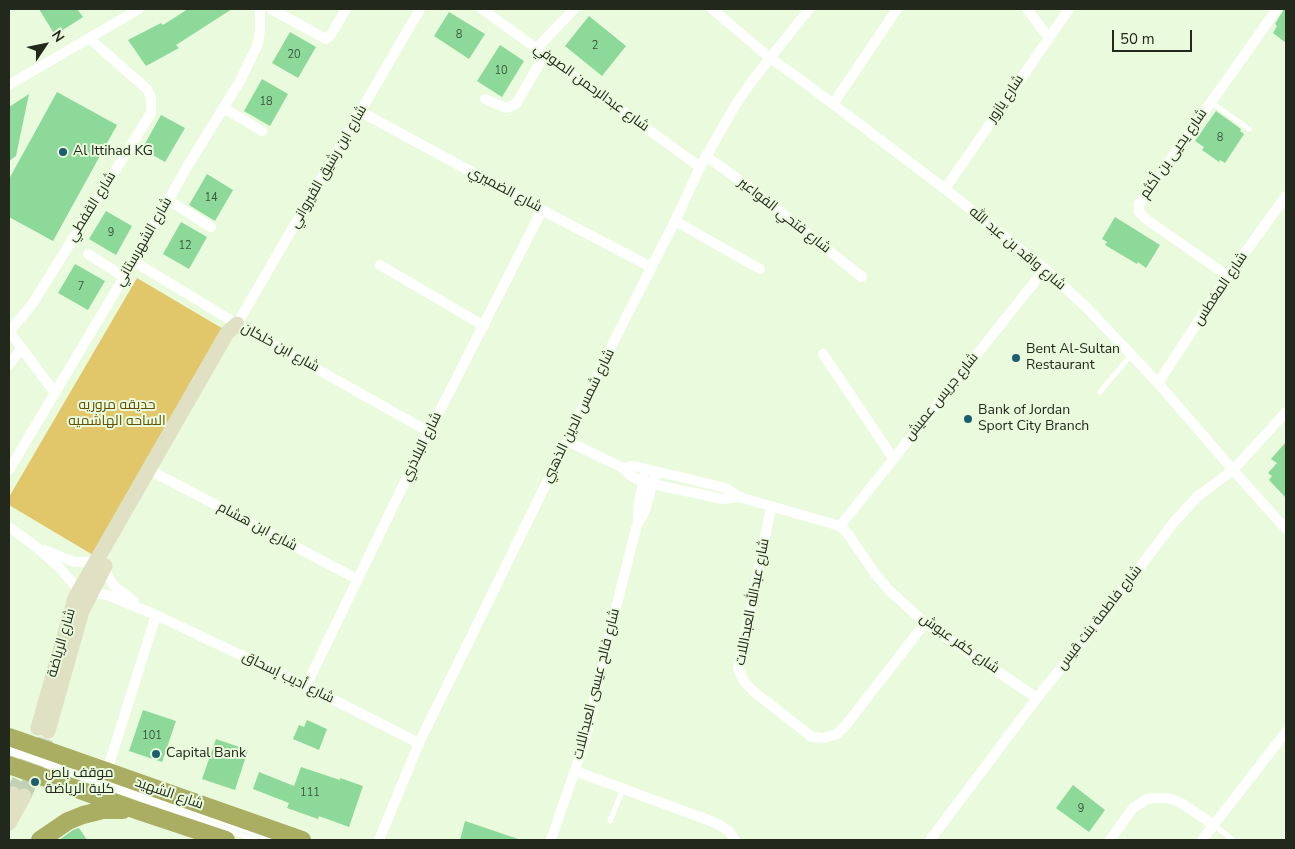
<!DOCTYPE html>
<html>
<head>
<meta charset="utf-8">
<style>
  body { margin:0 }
  #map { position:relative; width:1295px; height:849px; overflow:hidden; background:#eafadc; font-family:"Nunito Sans",sans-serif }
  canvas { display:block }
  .frame { position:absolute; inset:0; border:10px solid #23281d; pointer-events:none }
  .north { position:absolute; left:20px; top:20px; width:50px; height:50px; -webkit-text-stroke:4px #eafadc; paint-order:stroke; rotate:56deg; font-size:14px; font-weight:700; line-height:20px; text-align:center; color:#23281d }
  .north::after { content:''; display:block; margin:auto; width:18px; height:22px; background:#23281d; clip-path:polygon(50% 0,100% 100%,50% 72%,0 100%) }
  .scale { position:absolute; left:1112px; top:30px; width:80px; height:22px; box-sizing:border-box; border:2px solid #23281d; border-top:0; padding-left:6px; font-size:15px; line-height:18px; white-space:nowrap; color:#23281d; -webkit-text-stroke:4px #eafadc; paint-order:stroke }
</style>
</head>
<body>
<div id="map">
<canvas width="1295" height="849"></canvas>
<div class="frame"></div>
<div class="north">N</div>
<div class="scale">50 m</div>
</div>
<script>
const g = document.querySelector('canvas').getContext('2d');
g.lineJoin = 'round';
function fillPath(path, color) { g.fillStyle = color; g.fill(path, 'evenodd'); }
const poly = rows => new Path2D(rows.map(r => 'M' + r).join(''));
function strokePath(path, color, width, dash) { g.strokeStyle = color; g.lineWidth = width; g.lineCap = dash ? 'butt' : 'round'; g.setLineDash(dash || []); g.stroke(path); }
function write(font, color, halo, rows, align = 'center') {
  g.font = font + ' "Nunito Sans",Cairo,sans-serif'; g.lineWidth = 4; g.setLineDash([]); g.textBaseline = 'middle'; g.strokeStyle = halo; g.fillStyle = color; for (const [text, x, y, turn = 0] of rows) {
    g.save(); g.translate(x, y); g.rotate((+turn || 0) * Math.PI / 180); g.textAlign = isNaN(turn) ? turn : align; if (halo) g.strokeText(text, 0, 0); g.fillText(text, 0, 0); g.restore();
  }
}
fillPath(poly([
  [137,278,225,330,93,555,9,505,9,497]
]), '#e1c769');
fillPath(poly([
  [39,9,77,9,83,17,55,35],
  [188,9,232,9,176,45,179,48,146,66,128,40,161,23,163,25],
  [1284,9,1286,9,1286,43,1273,33,1277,26,1275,24],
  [449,12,485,34,469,59,434,36],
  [589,16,626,46,602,76,565,46],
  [290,32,316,47,298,78,272,63],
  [500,45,524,61,502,97,477,81],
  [262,79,288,94,270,126,244,111],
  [57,92,117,125,53,241,9,217,9,179],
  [29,94,16,156,9,161,9,107],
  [1216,111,1241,129,1240,131,1244,134,1225,163,1220,160,1219,162,1202,150,1204,147,1195,141],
  [161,115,185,128,165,162,142,149],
  [207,174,233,190,215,221,189,205],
  [106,211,132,226,116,255,89,239],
  [1115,217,1160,245,1146,268,1138,262,1137,264,1105,245,1107,242,1102,239],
  [181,222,207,237,189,269,163,254],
  [75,264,105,281,88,310,58,293],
  [1286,442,1286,498,1269,480,1272,476,1268,473,1277,463,1271,459],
  [143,710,176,721,162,762,129,751],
  [307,720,327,729,319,750,293,739,299,725,304,727],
  [216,739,248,750,235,790,202,779],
  [301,767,340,780,340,778,363,786,349,827,319,816,318,819,287,808,289,803,253,789,259,772,294,786],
  [1073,785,1105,810,1089,832,1056,808],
  [465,821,518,839,518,840,460,840],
  [79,828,87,840,59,840,73,830]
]), '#8cd999');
strokePath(poly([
  [13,794,23,773,38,728],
  [24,796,41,754,48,731]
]), '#c2d0b6', 15, [15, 8]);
strokePath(poly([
  [1211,102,1249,129],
  [1100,392,1131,355],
  [9,747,273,840],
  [9,752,256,840],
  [610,821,623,789],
  [1214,825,1233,840]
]), '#fff', 5);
strokePath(poly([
  [271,9,326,39,330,36,346,9],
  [482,9,700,167],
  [712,9,770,58,800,79,945,189,1045,269,1086,307,1158,383,1233,470,1286,529],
  [1027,9,1048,37],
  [537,48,574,9],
  [9,85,139,9],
  [485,99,506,108,516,104,545,54],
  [833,104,897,9],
  [224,108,262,131],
  [361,112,542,210,651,267],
  [706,156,749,187,862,277],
  [945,189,1069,9],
  [168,200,211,227],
  [675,221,760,269],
  [88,254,124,277],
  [133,261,237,324,429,432],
  [380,265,484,326],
  [1228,276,1147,220,1139,212,1139,204,1277,9],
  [237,324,420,9],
  [9,331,55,393],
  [9,332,33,303,151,113,151,97,147,89,90,39],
  [823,354,893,458],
  [9,365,21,349],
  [1158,383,1228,276,1286,196],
  [567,441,623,468,631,476,643,482,723,499,739,497],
  [623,468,634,466,726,488,739,497,840,526,848,534,876,575,889,590,925,623,1037,698],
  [9,470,124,277,190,162,240,81,258,44,260,29,260,9],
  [157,474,357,579],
  [771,508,738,669,744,681,753,691,812,737,824,738,837,734,846,725,925,623],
  [638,524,638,508,644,477],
  [840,526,1045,269],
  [9,527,35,546,60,568,79,591],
  [45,550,74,562,96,562],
  [105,565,107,574,114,586,134,601],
  [91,593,107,595,156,615,306,686,419,743],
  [306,686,429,432,542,210],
  [107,771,156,615],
  [575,771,716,823,729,831,735,840],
  [379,840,419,743,567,441,615,339,675,221,700,167,736,104,752,81,809,9],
  [551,840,585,741,610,631,637,525,645,511,656,472],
  [930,840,1037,698,1099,621,1174,522,1198,496,1233,470,1286,412],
  [1110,840,1133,808,1147,799,1155,798,1168,798,1181,803,1214,825],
  [1202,840,1286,732]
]), '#fff', 10);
strokePath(poly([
  [38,728,75,598,227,333,237,324],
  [48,731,82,611,105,566],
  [9,801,13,794],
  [9,823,24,796]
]), '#dfe0c4', 15);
strokePath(poly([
  [9,737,302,840],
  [9,765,139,811,226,840],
  [40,840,68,821,83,815,103,810,123,810]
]), '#aaae62', 18);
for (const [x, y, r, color] of [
  [63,152,5,"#1b5e72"],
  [1016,358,5,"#1b5e72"],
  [968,419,5,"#1b5e72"],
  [156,754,5,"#1b5e72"],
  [35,782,5,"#1b5e72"]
]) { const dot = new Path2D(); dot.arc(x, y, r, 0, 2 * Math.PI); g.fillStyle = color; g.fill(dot); strokePath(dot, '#eafadc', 2); }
write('11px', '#3d543c', null, [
  ["8",459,35],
  ["2",595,46],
  ["20",294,55],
  ["10",501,71],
  ["18",266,102],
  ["8",1220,138],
  ["14",211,198],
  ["9",111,233],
  ["12",185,246],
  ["7",81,287],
  ["101",152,736],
  ["111",310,793],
  ["9",1081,809]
]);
write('14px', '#23281d', '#eafadc', [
  ["شارع عبدالرحمن الصوفي",591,88,36],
  ["شارع يازور",1006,99,-56],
  ["شارع يحيى بن أكثم",1174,154,-55],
  ["شارع ابن رشيق القيرواني",329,167,-60],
  ["شارع الضميري",505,190,28],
  ["شارع القفطي",92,207,-58],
  ["شارع فتحي الفواعير",784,216,38],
  ["شارع الشهرستاني",144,242,-60],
  ["شارع واقد بن عبد الله",1017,249,40],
  ["شارع المغطس",1221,289,-56],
  ["شارع ابن خلكان",280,348,29],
  ["شارع جريس عميش",942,397,-51],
  ["شارع شمس الدين الذهبي",579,416,-64],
  ["شارع البلاذري",422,447,-64],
  ["شارع ابن هشام",257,527,28],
  ["شارع عبدالله العبداللات",753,602,-79],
  ["شارع فاطمة بنت قيس",1100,618,-52],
  ["شارع الرياضة",62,643,-74],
  ["شارع كفر عبوش",959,644,35],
  ["شارع أديب إسحاق",288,678,26],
  ["شارع فالح عيسى العبداللات",597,684,-76],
  ["شارع الشهيد",169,794,19]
]);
write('14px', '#23281d', '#eafadc', [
  ["Al Ittihad KG",73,152],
  ["Bent Al-Sultan",1026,350],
  ["Restaurant",1026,366],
  ["Bank of Jordan",978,411],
  ["Sport City Branch",978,427],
  ["Capital Bank",166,754],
  ["موقف باص",45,774],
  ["كلية الرياضة",45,790]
], 'left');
write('14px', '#635103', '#eafadc', [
  ["حديقه مروريه",117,406],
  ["الساحه الهاشميه",117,422]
]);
</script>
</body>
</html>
